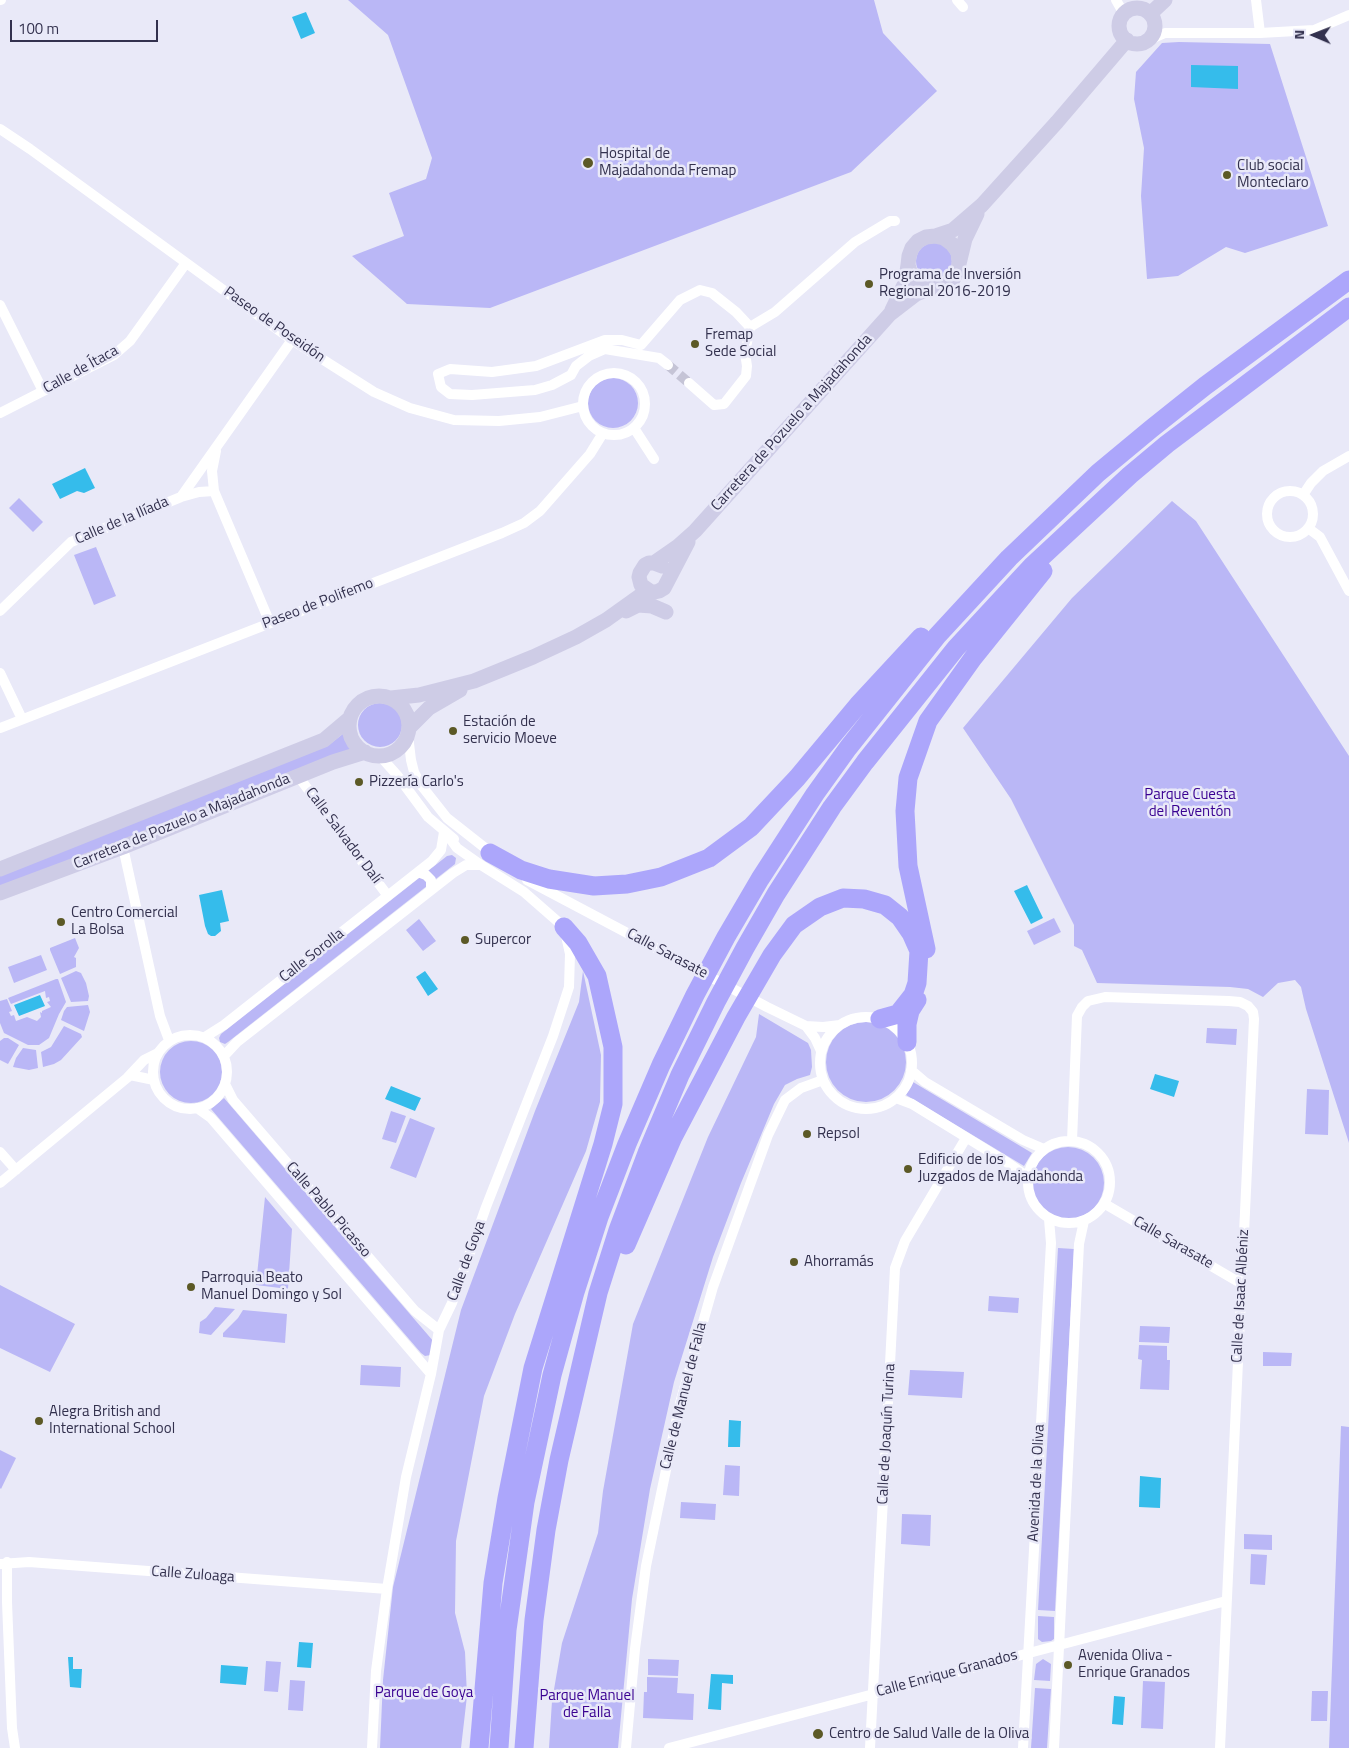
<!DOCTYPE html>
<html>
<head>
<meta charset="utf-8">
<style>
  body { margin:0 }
  #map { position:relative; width:1349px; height:1748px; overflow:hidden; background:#e9e9f8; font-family:"Titillium Web",sans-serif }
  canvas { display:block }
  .north { position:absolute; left:1289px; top:10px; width:50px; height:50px; -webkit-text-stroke:4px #e9e9f8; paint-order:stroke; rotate:271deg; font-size:14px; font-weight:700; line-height:20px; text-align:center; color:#33314e }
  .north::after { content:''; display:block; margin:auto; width:18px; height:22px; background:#33314e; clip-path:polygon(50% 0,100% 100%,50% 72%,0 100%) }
  .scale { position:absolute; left:10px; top:20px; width:148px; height:22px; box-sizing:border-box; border:2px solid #33314e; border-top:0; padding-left:6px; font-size:15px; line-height:18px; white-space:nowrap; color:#33314e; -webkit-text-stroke:4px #e9e9f8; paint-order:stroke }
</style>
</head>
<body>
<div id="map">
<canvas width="1349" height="1748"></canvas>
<div class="north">N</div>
<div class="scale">100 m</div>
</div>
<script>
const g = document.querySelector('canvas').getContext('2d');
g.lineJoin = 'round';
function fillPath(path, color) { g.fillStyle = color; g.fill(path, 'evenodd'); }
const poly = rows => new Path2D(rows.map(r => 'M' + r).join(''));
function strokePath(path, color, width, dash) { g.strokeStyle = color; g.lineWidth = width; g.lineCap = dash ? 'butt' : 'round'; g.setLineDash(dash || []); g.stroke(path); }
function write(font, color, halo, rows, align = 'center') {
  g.font = font + ' "Titillium Web",sans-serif'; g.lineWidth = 5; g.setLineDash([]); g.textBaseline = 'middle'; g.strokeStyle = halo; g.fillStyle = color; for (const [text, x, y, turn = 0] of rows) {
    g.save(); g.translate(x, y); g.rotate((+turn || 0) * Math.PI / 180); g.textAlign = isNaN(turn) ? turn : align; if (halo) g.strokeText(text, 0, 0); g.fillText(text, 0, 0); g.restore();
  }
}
fillPath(poly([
  [348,0,874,0,883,33,937,91,851,172,490,308,407,304,352,256,404,236,389,193,426,179,432,158,388,35],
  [1179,42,1270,44,1328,226,1245,253,1226,247,1178,276,1147,279,1141,196,1144,148,1134,99,1136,72,1162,43],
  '916 261a18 18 0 1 1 36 0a18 18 0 1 1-36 0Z',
  '588 403a25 25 0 1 1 50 0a25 25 0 1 1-50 0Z',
  [19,498,43,522,33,532,9,508],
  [1172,501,1196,521,1349,756,1349,1143,1306,1009,1301,987,1295,980,1278,983,1263,997,1248,989,1230,987,1097,983,1082,950,1074,946,1074,925,1011,799,963,728,1072,598],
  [96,547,116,596,94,605,74,555],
  '358 725a22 22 0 1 1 44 0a22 22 0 1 1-44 0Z',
  [344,733,346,741,352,750,0,888,0,876,330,744],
  [452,855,456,858,455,864,228,1042,225,1044,220,1042,219,1038,221,1034,447,856],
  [1054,918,1061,932,1034,945,1027,931],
  [419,919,436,941,423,951,406,930],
  [75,938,79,948,74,957,76,958,76,967,60,974,50,950,50,948],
  [41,955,47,970,14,983,8,967],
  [76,971,81,973,86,983,89,996,88,1001,71,1002,61,978],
  [583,971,601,1055,600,1102,586,1151,515,1314,484,1396,456,1541,455,1613,465,1652,467,1696,461,1748,380,1748,383,1680,393,1587,461,1310,535,1111,579,1002],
  [56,979,58,979,66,1002,59,1014,49,1038,39,1045,28,1045,4,1033,0,1023,0,1001,7,999,12,1011,9,1012,11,1016,14,1015,16,1021,27,1017,37,1021,41,1017,40,1012,42,1013,42,1011,51,1007,47,1002,50,1001,49,997,46,998,45,991,11,1004,8,998],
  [88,1005,90,1012,84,1031,61,1020,64,1011,67,1007],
  [759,1014,808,1043,811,1050,812,1067,810,1075,797,1079,785,1085,774,1104,741,1183,713,1257,674,1382,650,1489,632,1599,618,1748,549,1748,552,1701,562,1643,598,1533,603,1491,633,1324,708,1137,756,1037],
  '826 1062a40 40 0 1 1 80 0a40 40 0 1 1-80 0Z',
  [64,1026,81,1034,82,1037,61,1060,54,1064,43,1067,41,1052,51,1047],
  [1207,1028,1237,1029,1236,1045,1206,1043],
  [4,1038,8,1038,19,1045,8,1064,0,1060,0,1041],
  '160 1072a31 31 0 1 1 62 0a31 31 0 1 1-62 0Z',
  [23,1048,36,1050,38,1068,29,1070,13,1067,16,1058],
  [913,1082,1032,1153,1024,1166,906,1095],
  [1307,1089,1329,1090,1328,1135,1305,1134],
  [224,1098,434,1342,431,1355,425,1356,421,1353,211,1109],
  [391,1111,406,1116,396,1143,382,1139],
  [410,1118,435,1128,416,1178,390,1168],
  '1032 1183a36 36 0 1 1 72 0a36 36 0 1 1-72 0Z',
  [265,1197,292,1229,288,1289,256,1285],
  [1058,1248,1074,1249,1055,1611,1038,1610],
  [0,1285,75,1324,50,1372,0,1348],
  [989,1296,1019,1298,1018,1313,988,1311],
  [215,1307,235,1309,211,1335,199,1333,200,1322,206,1318],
  [243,1310,287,1314,285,1343,223,1337,223,1333,238,1318],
  [1140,1326,1170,1327,1169,1343,1139,1342],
  [1139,1345,1167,1346,1167,1360,1170,1360,1169,1390,1140,1389,1142,1360,1138,1359],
  [1263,1352,1292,1353,1291,1366,1263,1366],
  [361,1365,401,1367,400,1387,360,1385],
  [910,1370,964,1372,962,1398,908,1395],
  [1341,1426,1349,1427,1349,1748,1329,1748],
  [0,1450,16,1458,1,1489,0,1488],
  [725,1465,740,1466,739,1496,723,1495],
  [681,1502,716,1504,715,1520,680,1518],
  [902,1514,931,1515,930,1546,901,1544],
  [1244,1534,1272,1535,1272,1550,1244,1549],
  [1251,1554,1267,1555,1265,1585,1250,1584],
  [1038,1616,1054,1617,1054,1639,1051,1641,1042,1642,1038,1639],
  [648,1659,679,1660,678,1676,648,1675],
  [1043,1659,1051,1664,1050,1681,1034,1680,1036,1664],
  [266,1661,281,1662,278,1692,264,1691],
  [647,1677,678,1678,677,1693,694,1694,693,1720,643,1718,644,1692,647,1692],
  [290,1680,305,1681,303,1711,288,1710],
  [1143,1681,1165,1682,1163,1729,1141,1728],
  [1035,1688,1051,1689,1047,1748,1031,1748],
  [1312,1691,1328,1691,1327,1721,1311,1721]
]), '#bab7f6');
fillPath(poly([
  [306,12,315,33,301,39,292,17],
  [1191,65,1238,66,1238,89,1191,87],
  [85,468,95,488,84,493,77,491,60,499,52,484],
  [1027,885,1043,918,1031,924,1014,891],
  [222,890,229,921,220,923,221,931,215,936,211,936,208,934,205,926,199,895],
  [425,971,438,989,428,996,416,977],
  [40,995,45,1006,19,1016,14,1005],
  [1155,1074,1179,1081,1174,1097,1150,1089],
  [391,1086,421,1098,415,1111,385,1099],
  [729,1420,741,1421,740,1447,728,1447],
  [1140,1476,1161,1478,1160,1508,1139,1507],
  [299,1642,313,1643,311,1668,297,1667],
  [68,1657,73,1657,73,1669,82,1669,81,1688,70,1687],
  [221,1665,248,1667,246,1685,220,1683],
  [711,1674,733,1675,733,1684,722,1683,721,1710,708,1709],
  [1114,1696,1125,1697,1123,1725,1112,1724]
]), '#35bceb');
strokePath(poly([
  [668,365,689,383]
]), '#c5c4d6', 10, [10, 5]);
strokePath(poly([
  [0,0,1,0],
  [957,0,963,7],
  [1116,0,1124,14],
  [1256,0,1260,33],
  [1149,40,1165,33,1260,33,1314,30,1349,15],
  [0,129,30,149,292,340,374,392,410,408,454,420,499,421,540,417,583,406],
  [0,305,43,391],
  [750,327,775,312,855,242,890,221,895,221],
  [668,365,659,358,605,349,589,356,576,366,571,375,552,385,535,390,472,395,450,394,441,387,438,374,450,369,492,372,536,366,605,340,622,340,641,345,680,300,700,290,712,293,736,312,750,327,745,353,747,366,746,376,724,404,714,405,689,383],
  '583 404a31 31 0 1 1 62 0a31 31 0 1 1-62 0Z',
  [0,413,114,355,130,341,186,263],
  [634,428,654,459],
  [216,451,212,471,214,491,270,623],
  '1267 514a23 23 0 1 1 46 0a23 23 0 1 1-46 0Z',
  [1303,495,1311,483,1323,471,1349,456],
  [181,497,292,340],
  [1308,528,1320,537,1349,591],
  [0,611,71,542,181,497,199,492,214,491],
  [0,673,22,719],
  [0,728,502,533,524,523,540,511,590,454,603,433],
  [408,735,411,760,414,772,421,785,447,818,494,855],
  [380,756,397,775,428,817,454,839],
  [298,776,388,896],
  [123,847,160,1016,169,1040],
  [418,872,426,875,431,880,431,890],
  [527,880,767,1007,806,1026,823,1027,840,1025],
  '820 1063a46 46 0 1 1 92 0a46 46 0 1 1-92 0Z',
  [806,1026,815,1038,821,1051],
  '153 1072a37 37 0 1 1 74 0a37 37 0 1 1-74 0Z',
  [205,1037,224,1025,432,861,441,850,444,832],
  [224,1056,237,1042,453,873,466,865,481,865],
  [911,1070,925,1082,1023,1140,1044,1149],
  [130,1075,154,1080],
  [225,1084,233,1100,239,1107,415,1311,439,1330],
  [896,1098,912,1104,1008,1163,1028,1177],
  [197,1108,211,1118,431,1374],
  '1028 1182a41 41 0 1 1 82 0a41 41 0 1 1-82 0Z',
  [1072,1141,1077,1016,1082,1007,1088,1001,1105,997,1229,1001,1240,1002,1248,1006,1253,1012,1254,1019,1220,1748],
  [0,1152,16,1170],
  [0,1183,127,1078,144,1060,158,1053],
  [1105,1204,1242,1284],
  [7,1562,7,1602,12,1728,15,1748],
  [0,1564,29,1562,387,1589],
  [372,1748,376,1671,387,1589,406,1477,431,1374,439,1330,452,1303,486,1207,553,1036,569,987,570,954,564,927,524,892,481,865,457,848,449,837],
  [626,1748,635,1649,646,1566,680,1403,713,1287,768,1135,785,1100,801,1088,823,1080],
  [669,1748,1226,1601],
  [870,1748,895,1268,905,1241,966,1138],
  [1023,1748,1051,1243,1049,1219],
  [1054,1748,1079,1244,1084,1221]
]), '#fff', 10);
strokePath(poly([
  '1119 26a18 18 0 1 1 36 0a18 18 0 1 1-36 0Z',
  [1150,14,1165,0],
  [935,236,953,230,982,205,1057,122,1127,40],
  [959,262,958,252,952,244,944,238,935,236,926,237,918,241,912,248,909,256,908,265,911,274,916,280,923,286,939,287,952,281,957,272,965,239,977,214],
  [892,310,905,283,908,265],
  [654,563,677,547,695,531,890,314,916,294,931,288],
  [651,592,641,585,639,577,640,573,645,565,649,563,654,563,662,566],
  [626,611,638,605,652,606,666,612],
  '349 726a30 30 0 1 1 60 0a30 30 0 1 1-60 0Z',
  [391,698,419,695,474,681,533,657,576,637,606,620,641,595,659,591,664,588,688,542],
  [410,727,429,708,460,690],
  [0,869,324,740,350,718],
  [0,893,123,847,333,762,365,752]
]), '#cecce6', 15);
strokePath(poly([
  [490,853,521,870,549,879,594,886,627,884,661,877,709,858,751,827,797,778,858,705,921,637],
  [926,949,908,866,905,811,908,778,928,721,973,658,1043,571],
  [907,1042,907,1024,910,1011,917,1000],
  [626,1245,673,1137,736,1017,772,955,794,925,820,907,843,898,864,899,885,905,900,917,911,933,919,951,917,983,913,995,898,1014,880,1019],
  [479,1748,493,1583,507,1498,533,1368,603,1144,613,1104,613,1047,597,976,578,943,564,927],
  [499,1748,507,1630,525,1502,552,1375,575,1292,599,1217,627,1144,661,1065,695,995,726,937,760,879,815,794,848,748,937,636,1009,558,1098,473,1151,429,1205,386,1349,280],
  [524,1748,534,1620,546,1530,559,1460,598,1293,618,1230,647,1153,680,1075,716,1002,745,948,776,894,832,807,865,762,956,648,1032,566,1130,475,1167,444,1349,307]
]), '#aca6fb', 19);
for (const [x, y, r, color] of [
  [588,163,6,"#5c5926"],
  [1227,175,5,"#5c5926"],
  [869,284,5,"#5c5926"],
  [695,344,5,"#5c5926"],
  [453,731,5,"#5c5926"],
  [359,782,5,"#5c5926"],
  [61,922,5,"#5c5926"],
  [465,940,5,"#5c5926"],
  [807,1134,5,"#5c5926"],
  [908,1169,5,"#5c5926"],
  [794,1262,5,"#5c5926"],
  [191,1287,5,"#5c5926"],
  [39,1421,5,"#5c5926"],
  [1068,1665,5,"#5c5926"],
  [818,1734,6,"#5c5926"]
]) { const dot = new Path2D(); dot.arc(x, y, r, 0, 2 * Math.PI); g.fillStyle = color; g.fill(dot); strokePath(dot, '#e9e9f8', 2); }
write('15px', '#33314e', '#e9e9f8', [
  ["Hospital de",599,154],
  ["Majadahonda Fremap",599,171],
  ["Club social",1237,166],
  ["Monteclaro",1237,183],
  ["Programa de Inversión",879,275],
  ["Regional 2016-2019",879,292],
  ["Fremap",705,335],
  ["Sede Social",705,352],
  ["Estación de",463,722],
  ["servicio Moeve",463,739],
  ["Pizzería Carlo's",369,782],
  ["Centro Comercial",71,913],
  ["La Bolsa",71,930],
  ["Supercor",475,940],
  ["Repsol",817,1134],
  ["Edificio de los",918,1160],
  ["Juzgados de Majadahonda",918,1177],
  ["Ahorramás",804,1262],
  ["Parroquia Beato",201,1278],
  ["Manuel Domingo y Sol",201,1295],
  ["Alegra British and",49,1412],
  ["International School",49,1429],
  ["Avenida Oliva -",1078,1656],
  ["Enrique Granados",1078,1673],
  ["Centro de Salud Valle de la Oliva",829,1734]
], 'left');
write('15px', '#33314e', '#e9e9f8', [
  ["Paseo de Poseidón",274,325,35],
  ["Calle de Ítaca",81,370,-29],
  ["Carretera de Pozuelo a Majadahonda",792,423,-48],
  ["Calle de la Ilíada",122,521,-23],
  ["Paseo de Polifemo",318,604,-21],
  ["Carretera de Pozuelo a Majadahonda",182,822,-22],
  ["Calle Salvador Dalí",343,836,53],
  ["Calle Sarasate",667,954,28],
  ["Calle Sorolla",312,956,-38],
  ["Calle Pablo Picasso",328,1210,49],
  ["Calle Sarasate",1173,1243,30],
  ["Calle de Goya",467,1261,-70],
  ["Calle de Isaac Albéniz",1241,1296,-87],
  ["Calle de Manuel de Falla",684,1396,-76],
  ["Calle de Joaquín Turina",887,1434,-87],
  ["Avenida de la Oliva",1037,1483,-87],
  ["Calle Zuloaga",193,1575,4],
  ["Calle Enrique Granados",947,1674,-15]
]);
write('15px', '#390191', '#e9e9f8', [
  ["Parque Cuesta",1190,795],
  ["del Reventón",1190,812],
  ["Parque de Goya",424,1693],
  ["Parque Manuel",587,1696],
  ["de Falla",587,1713]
]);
</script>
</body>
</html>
